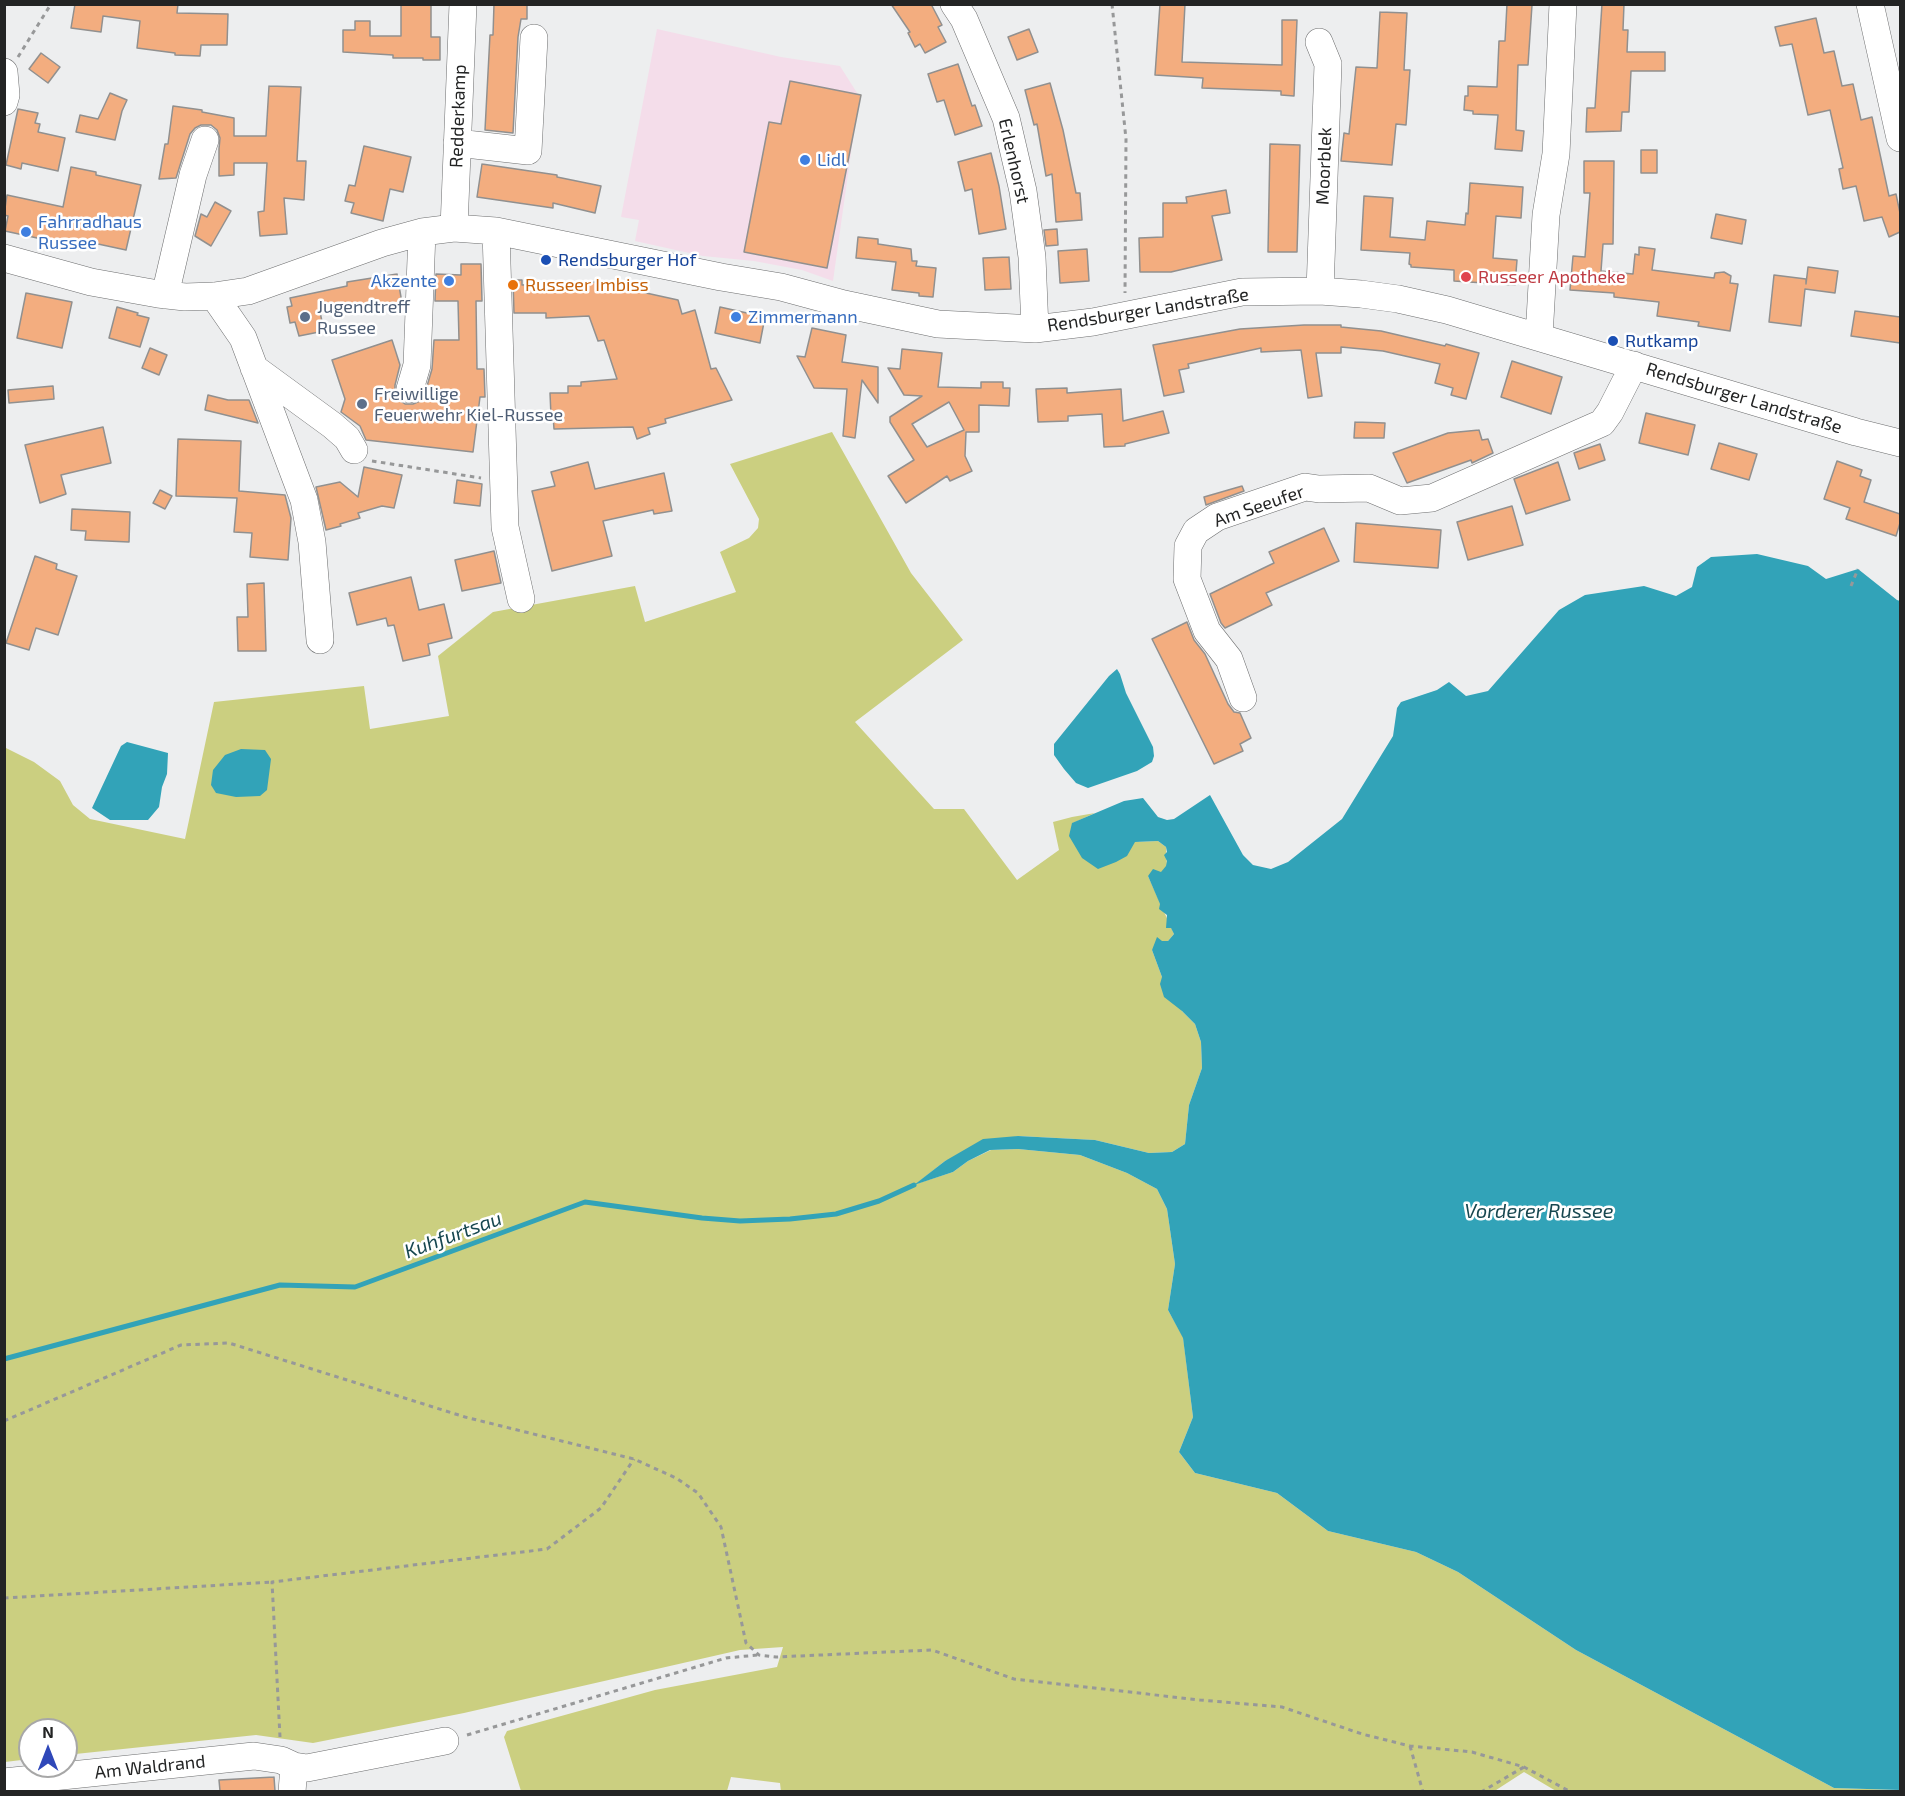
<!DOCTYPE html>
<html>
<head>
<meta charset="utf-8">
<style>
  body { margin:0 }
  #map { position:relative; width:1905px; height:1796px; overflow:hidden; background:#edeeef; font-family:"Exo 2",sans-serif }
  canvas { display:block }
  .frame { position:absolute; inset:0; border:6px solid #232424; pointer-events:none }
  .north { position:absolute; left:18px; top:1718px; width:60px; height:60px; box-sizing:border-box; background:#fff; border:2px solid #a7a7a7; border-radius:50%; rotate:0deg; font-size:16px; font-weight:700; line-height:24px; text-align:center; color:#232424 }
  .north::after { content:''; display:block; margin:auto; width:21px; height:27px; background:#2f48b9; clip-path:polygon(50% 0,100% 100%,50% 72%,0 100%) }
</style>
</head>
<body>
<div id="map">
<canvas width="1905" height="1796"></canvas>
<div class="frame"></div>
<div class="north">N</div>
</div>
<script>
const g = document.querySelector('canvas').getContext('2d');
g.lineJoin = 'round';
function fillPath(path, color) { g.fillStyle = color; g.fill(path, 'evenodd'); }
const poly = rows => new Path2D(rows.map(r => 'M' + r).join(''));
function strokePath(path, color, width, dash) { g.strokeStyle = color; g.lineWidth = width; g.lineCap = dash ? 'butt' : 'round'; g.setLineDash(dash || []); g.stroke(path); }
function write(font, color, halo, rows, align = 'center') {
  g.font = font + ' "Exo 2",sans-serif'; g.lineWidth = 5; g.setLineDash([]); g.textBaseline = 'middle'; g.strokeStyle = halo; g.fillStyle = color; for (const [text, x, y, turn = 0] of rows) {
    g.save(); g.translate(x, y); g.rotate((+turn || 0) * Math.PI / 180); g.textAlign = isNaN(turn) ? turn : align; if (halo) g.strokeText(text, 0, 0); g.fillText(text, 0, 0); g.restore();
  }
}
fillPath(poly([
  [657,29,781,57,840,66,859,96,833,281,802,270,754,261,703,256,635,241,639,220,621,217]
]), '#f4ddea');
fillPath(poly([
  [832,432,911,573,963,640,855,722,934,809,964,809,1017,880,1059,850,1053,822,1072,817,1095,813,1073,823,1134,842,1158,841,1166,847,1167,866,1162,872,1148,876,1174,934,1168,941,1162,941,1152,950,1162,977,1182,1011,1195,1024,1201,1042,1202,1068,1189,1105,1185,1144,1172,1152,1149,1153,1095,1140,1018,1136,945,1161,916,1184,953,1172,968,1161,991,1150,1018,1149,1080,1155,1127,1173,1157,1189,1167,1209,1175,1264,1168,1310,1183,1337,1193,1417,1179,1452,1195,1473,1277,1493,1328,1531,1416,1552,1458,1572,1576,1650,1834,1788,1900,1790,1900,1791,1556,1791,1524,1772,1493,1792,781,1792,780,1783,731,1777,727,1791,521,1791,504,1737,507,1731,655,1690,777,1667,783,1647,740,1650,464,1713,313,1743,256,1735,66,1755,66,1730,30,1730,30,1759,5,1762,4,747,34,762,60,781,73,805,90,819,185,839,214,702,364,686,370,729,449,716,438,656,493,612,635,586,645,622,736,592,720,552,749,538,758,528,759,519,730,464]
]), '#cbcf80');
fillPath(poly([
  [1757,554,1808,566,1826,579,1858,569,1897,600,1900,601,1900,1790,1834,1788,1576,1650,1458,1572,1416,1552,1328,1531,1277,1493,1195,1473,1179,1452,1193,1417,1183,1338,1168,1310,1175,1264,1167,1209,1157,1189,1127,1173,1080,1155,1018,1149,990,1150,968,1161,953,1172,914,1185,945,1161,983,1139,1018,1136,1095,1140,1149,1153,1172,1152,1185,1144,1189,1105,1202,1068,1201,1042,1195,1024,1182,1011,1164,997,1160,984,1162,977,1152,950,1157,937,1162,941,1168,941,1174,934,1171,928,1166,928,1167,915,1159,909,1160,904,1148,876,1153,869,1161,872,1166,866,1167,861,1164,855,1167,852,1166,847,1158,841,1135,842,1127,856,1116,862,1098,869,1082,858,1069,836,1072,823,1124,801,1143,798,1158,817,1167,820,1174,819,1210,795,1243,855,1253,865,1271,869,1288,862,1342,819,1393,736,1397,708,1401,702,1437,690,1449,682,1466,696,1488,691,1559,610,1585,595,1644,586,1676,596,1692,587,1697,567,1711,557],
  [1117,669,1120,674,1126,693,1153,747,1154,756,1152,762,1137,771,1088,788,1076,783,1064,769,1054,755,1054,744,1109,676],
  [127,742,168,753,167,774,162,787,159,807,148,820,110,820,92,808,121,746],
  [241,749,265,750,271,759,267,790,260,796,236,797,216,793,211,785,213,770,225,755]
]), '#32a3b8');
strokePath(poly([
  [4,1359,280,1285,355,1287,585,1202,702,1218,740,1221,790,1219,836,1214,879,1201,914,1185]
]), '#32a3b8', 5);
const building = poly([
  [75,4,178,4,177,13,228,14,227,45,201,45,200,56,175,55,175,53,137,48,140,21,103,16,101,32,71,28,75,4],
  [401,4,431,4,431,37,440,37,440,60,423,60,423,58,393,58,393,55,343,52,343,30,355,30,355,21,370,21,370,36,401,36,401,4],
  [494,4,527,4,527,19,521,19,518,37,513,133,485,130,490,35,493,35,494,4],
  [891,4,931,4,942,25,938,27,946,42,925,53,920,44,915,47,908,33,910,32,891,4],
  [1160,4,1185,4,1182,62,1282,65,1282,20,1297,20,1294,96,1281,95,1281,91,1202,88,1203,78,1155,75,1160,4],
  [1507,4,1532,5,1528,65,1518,65,1516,130,1524,131,1522,151,1495,149,1498,115,1473,114,1473,111,1464,110,1465,96,1468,96,1468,86,1497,87,1499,41,1505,41,1507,4],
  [1602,4,1624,4,1623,30,1628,30,1627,52,1665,52,1665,71,1631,71,1629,112,1622,112,1621,131,1586,132,1587,108,1595,108,1602,4],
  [1380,12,1407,13,1404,70,1410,70,1406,125,1396,124,1392,165,1341,161,1344,133,1349,134,1356,67,1377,68,1380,12],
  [1816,18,1824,53,1834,51,1842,86,1853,84,1861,120,1872,117,1889,196,1896,194,1900,213,1900,232,1889,237,1882,217,1864,221,1856,186,1843,189,1839,169,1843,168,1830,110,1808,115,1792,44,1780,46,1775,27,1816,18],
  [1029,29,1038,52,1017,60,1008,37,1029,29],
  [41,53,60,67,48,83,29,69,41,53],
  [958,64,972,106,975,105,982,126,955,135,944,100,937,102,928,74,958,64],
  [790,81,861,95,827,268,744,252,769,122,781,124,790,81],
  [1050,83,1063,130,1076,193,1080,193,1082,220,1056,222,1052,174,1046,176,1037,124,1034,125,1025,90,1050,83],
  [269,86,301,87,297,161,306,161,304,200,284,198,287,234,260,236,258,212,264,211,267,163,234,163,234,175,219,176,219,149,220,138,217,130,211,125,201,125,195,128,190,134,176,178,159,179,165,144,168,144,173,106,202,110,202,112,234,118,234,136,266,136,269,86],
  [110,93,127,100,122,111,115,140,76,132,80,115,98,119,110,93],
  [18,109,38,113,35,123,40,124,38,132,65,138,58,171,22,163,21,169,6,165,18,109],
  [1270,144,1300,145,1297,252,1268,252,1270,144],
  [364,146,411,157,403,192,390,189,383,221,351,213,354,203,345,201,349,185,355,186,364,146],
  [1641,150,1657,150,1657,173,1641,173,1641,150],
  [991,153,999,186,1006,229,979,234,972,189,965,191,958,162,991,153],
  [1584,161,1614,161,1613,244,1603,244,1601,271,1633,274,1635,254,1639,255,1639,247,1655,249,1652,270,1714,278,1715,273,1724,272,1731,276,1730,283,1738,284,1730,331,1698,326,1699,322,1657,316,1659,302,1614,297,1614,293,1570,290,1573,256,1585,257,1590,193,1584,193,1584,161],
  [482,164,557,175,557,177,601,186,595,213,553,203,553,208,477,197,482,164],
  [71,167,96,172,96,175,141,185,126,250,84,241,83,248,5,231,8,216,4,215,7,195,63,207,71,167],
  [1470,183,1523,187,1521,218,1496,216,1493,258,1517,260,1515,285,1454,281,1454,270,1411,267,1411,265,1409,264,1410,253,1361,250,1364,196,1393,198,1390,237,1425,240,1427,221,1465,225,1466,213,1468,214,1470,183],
  [1226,190,1230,213,1212,216,1222,260,1171,272,1140,272,1139,238,1163,237,1163,203,1187,203,1186,197,1226,190],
  [215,202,231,211,211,246,195,236,201,214,207,217,215,202],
  [1716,214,1746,220,1742,244,1711,238,1716,214],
  [1057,229,1058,245,1046,246,1044,230,1057,229],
  [858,237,878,239,878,244,911,249,912,261,917,261,916,266,936,268,933,297,919,296,919,293,892,290,896,262,856,258,858,237],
  [1087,249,1089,281,1060,283,1058,251,1087,249],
  [1009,257,1011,289,985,290,983,258,1009,257],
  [461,264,481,264,482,301,476,301,477,369,484,369,485,397,480,397,473,452,366,440,360,426,341,412,345,399,332,360,392,340,400,365,395,385,395,393,399,400,405,404,413,404,420,401,425,393,432,369,434,340,459,340,458,301,435,301,436,274,461,275,461,264],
  [1808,267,1838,271,1835,293,1805,289,1801,326,1769,322,1774,275,1806,279,1806,284,1808,267],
  [397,274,402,303,352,312,351,305,320,312,324,331,299,336,295,322,290,323,287,307,292,306,290,298,347,286,347,282,397,274],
  [513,280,522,280,522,285,596,282,678,300,682,314,695,310,711,369,716,368,732,400,665,419,666,423,648,428,650,434,637,439,633,427,554,429,553,416,551,416,550,393,568,393,568,386,581,386,581,382,617,379,604,340,598,341,589,316,546,318,546,313,514,313,513,280],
  [26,293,72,302,62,348,17,338,26,293],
  [117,307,138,313,137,315,149,318,140,347,109,338,117,307],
  [720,307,765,317,760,343,715,333,720,307],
  [1855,311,1900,317,1900,343,1851,336,1855,311],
  [1304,325,1341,325,1341,327,1381,331,1445,346,1446,344,1479,353,1466,399,1451,395,1453,388,1435,383,1440,364,1383,351,1341,347,1341,353,1316,353,1322,396,1308,398,1301,350,1261,352,1261,348,1188,364,1189,368,1179,370,1184,392,1164,396,1153,345,1240,329,1304,325],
  [812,328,846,335,842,362,878,367,878,403,862,380,855,438,843,436,847,389,814,388,797,356,805,357,812,328],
  [150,348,167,355,159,375,142,368,150,348],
  [902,349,942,353,938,387,981,388,981,382,1003,382,1003,388,1010,388,1009,406,979,405,979,432,966,432,965,456,972,471,950,481,947,476,906,503,888,476,914,460,890,422,890,417,922,396,904,395,888,368,900,369,902,349],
  [949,402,964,430,927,447,912,424,949,402],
  [1512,361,1562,377,1551,414,1501,397,1512,361],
  [53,386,54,399,9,403,8,390,53,386],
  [1067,388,1067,393,1121,389,1123,421,1163,411,1169,433,1125,444,1125,446,1104,447,1102,414,1068,416,1068,421,1038,422,1036,389,1067,388],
  [208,395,228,400,249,400,258,423,205,410,208,395],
  [1646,413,1695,425,1688,455,1639,443,1646,413],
  [1355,422,1385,423,1384,438,1354,438,1355,422],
  [103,427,111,463,61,475,66,494,40,503,25,445,103,427],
  [1479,430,1482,440,1488,439,1493,453,1472,463,1471,460,1407,483,1393,453,1448,433,1479,430],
  [178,439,241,441,239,491,285,495,291,518,288,560,250,557,252,533,234,532,237,498,176,496,178,439],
  [1719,443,1757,454,1749,480,1711,469,1719,443],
  [1600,444,1605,460,1579,469,1574,453,1600,444],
  [1837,461,1862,470,1860,476,1871,480,1864,502,1900,514,1900,523,1896,536,1846,519,1850,508,1824,499,1837,461],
  [588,462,595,489,664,473,672,511,654,514,653,510,603,521,612,556,552,571,532,491,555,486,551,472,588,462],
  [1558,462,1570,500,1526,514,1514,479,1558,462],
  [364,467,402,475,394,508,382,506,358,513,360,518,340,524,341,526,326,530,316,487,340,482,358,497,364,467],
  [457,480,482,484,480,506,454,503,457,480],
  [1242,486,1244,491,1206,505,1204,497,1242,486],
  [160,490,172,496,165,509,153,503,160,490],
  [1512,506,1523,545,1468,560,1457,522,1512,506],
  [72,509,130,512,129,542,85,540,86,531,71,530,72,509],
  [1356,523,1441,530,1438,568,1354,562,1356,523],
  [1324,528,1339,561,1266,593,1272,605,1225,628,1221,623,1210,594,1274,563,1269,552,1324,528],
  [494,551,501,583,462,591,455,560,494,551],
  [35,556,57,564,56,569,77,576,58,635,36,628,29,650,6,643,35,556],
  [411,577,419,610,444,604,452,638,428,644,430,655,403,661,394,625,388,626,386,618,357,625,349,593,411,577],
  [264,583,266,651,238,651,237,617,248,617,247,584,264,583],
  [1187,622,1194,640,1205,654,1228,704,1234,712,1240,713,1251,738,1240,744,1243,751,1214,764,1152,639,1187,622],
  [274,1777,275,1791,220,1791,219,1780,274,1777]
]);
fillPath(building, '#f3ad7f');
strokePath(building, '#91908f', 1.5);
const minor = poly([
  [954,4,964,19,1006,118,1023,191,1032,257,1035,329],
  [1870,4,1900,138],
  [1319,42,1328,64,1320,291],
  [4,72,6,95,4,102],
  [457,143,528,151,534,38],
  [454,228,463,4],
  [496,231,505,527,521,599],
  [4,258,91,282,158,294,185,297,214,296,248,291,382,243,422,232,454,228,496,231,721,277,781,287,844,304,938,324,1035,329,1093,322,1242,292,1320,291,1361,294,1398,299,1447,310,1856,432,1900,443],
  [165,295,193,175,205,140],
  [214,296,243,338,304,500,312,542,320,640],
  [1539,337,1546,215,1556,154,1563,4],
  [254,368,332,425,347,438,354,450],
  [410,389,417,365,422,232],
  [1243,698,1229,659,1207,631,1187,579,1188,546,1196,531,1217,517,1305,487,1319,489,1369,488,1400,501,1432,498,1602,423,1610,412,1634,365],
  [4,1782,254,1756,281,1760,294,1766,307,1768,445,1741],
  [292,1792,294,1766]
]);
strokePath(minor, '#6d6e6f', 28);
strokePath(poly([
  [1112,4,1126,139,1125,293],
  [18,57,51,4],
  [372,461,481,478],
  [1851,586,1858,569],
  [4,1421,181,1345,229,1343,465,1417,634,1459,676,1478,698,1493,721,1527,746,1643,759,1655,776,1657,932,1650,1014,1679,1200,1700,1282,1707,1362,1734,1410,1746,1472,1752,1524,1767,1571,1792],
  [4,1598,272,1582],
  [467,1735,726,1658,758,1655],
  [280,1737,272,1582,547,1549,601,1508,634,1459],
  [1410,1746,1423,1792],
  [1481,1792,1524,1767]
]), '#979899', 3, [4.5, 4.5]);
strokePath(minor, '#fff', 27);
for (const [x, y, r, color] of [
  [805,160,6,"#3f7fe0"],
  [26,232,6,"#3f7fe0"],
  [546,260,6,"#1a4fb4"],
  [1466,277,6,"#e0444e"],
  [449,281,6,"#3f7fe0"],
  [513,285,6,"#e8710a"],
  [305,317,6,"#5c6f8a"],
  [736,317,6,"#3f7fe0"],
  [1613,341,6,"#1a4fb4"],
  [362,404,6,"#5c6f8a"]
]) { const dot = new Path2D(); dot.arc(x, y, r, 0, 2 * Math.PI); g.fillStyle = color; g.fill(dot); strokePath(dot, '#fff', 2); }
write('18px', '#232424', '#fff', [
  ["Redderkamp",458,116,-88],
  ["Erlenhorst",1014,161,77],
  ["Moorblek",1324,166,-88],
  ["Rendsburger Landstraße",1148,310,-9],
  ["Rendsburger Landstraße",1744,398,17],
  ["Am Seeufer",1259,506,-19],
  ["Am Waldrand",150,1767,-6]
]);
write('18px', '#366cbe', '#fff', [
  ["Lidl",817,160],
  ["Fahrradhaus",38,222],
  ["Russee",38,243],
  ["Akzente",437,281,"right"],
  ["Zimmermann",748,317]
], 'left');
write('18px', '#164399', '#fff', [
  ["Rendsburger Hof",558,260],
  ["Rutkamp",1625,341]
], 'left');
write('18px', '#be3a42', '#fff', [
  ["Russeer Apotheke",1478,277]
], 'left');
write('18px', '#c56008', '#fff', [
  ["Russeer Imbiss",525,285]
], 'left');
write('18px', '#4e5e75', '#fff', [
  ["Jugendtreff",317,307],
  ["Russee",317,328],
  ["Freiwillige",374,394],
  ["Feuerwehr Kiel-Russee",374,415]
], 'left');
write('italic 20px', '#174750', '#fff', [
  ["Vorderer Russee",1539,1211],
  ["Kuhfurtsau",453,1235,-20]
]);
</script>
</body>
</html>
